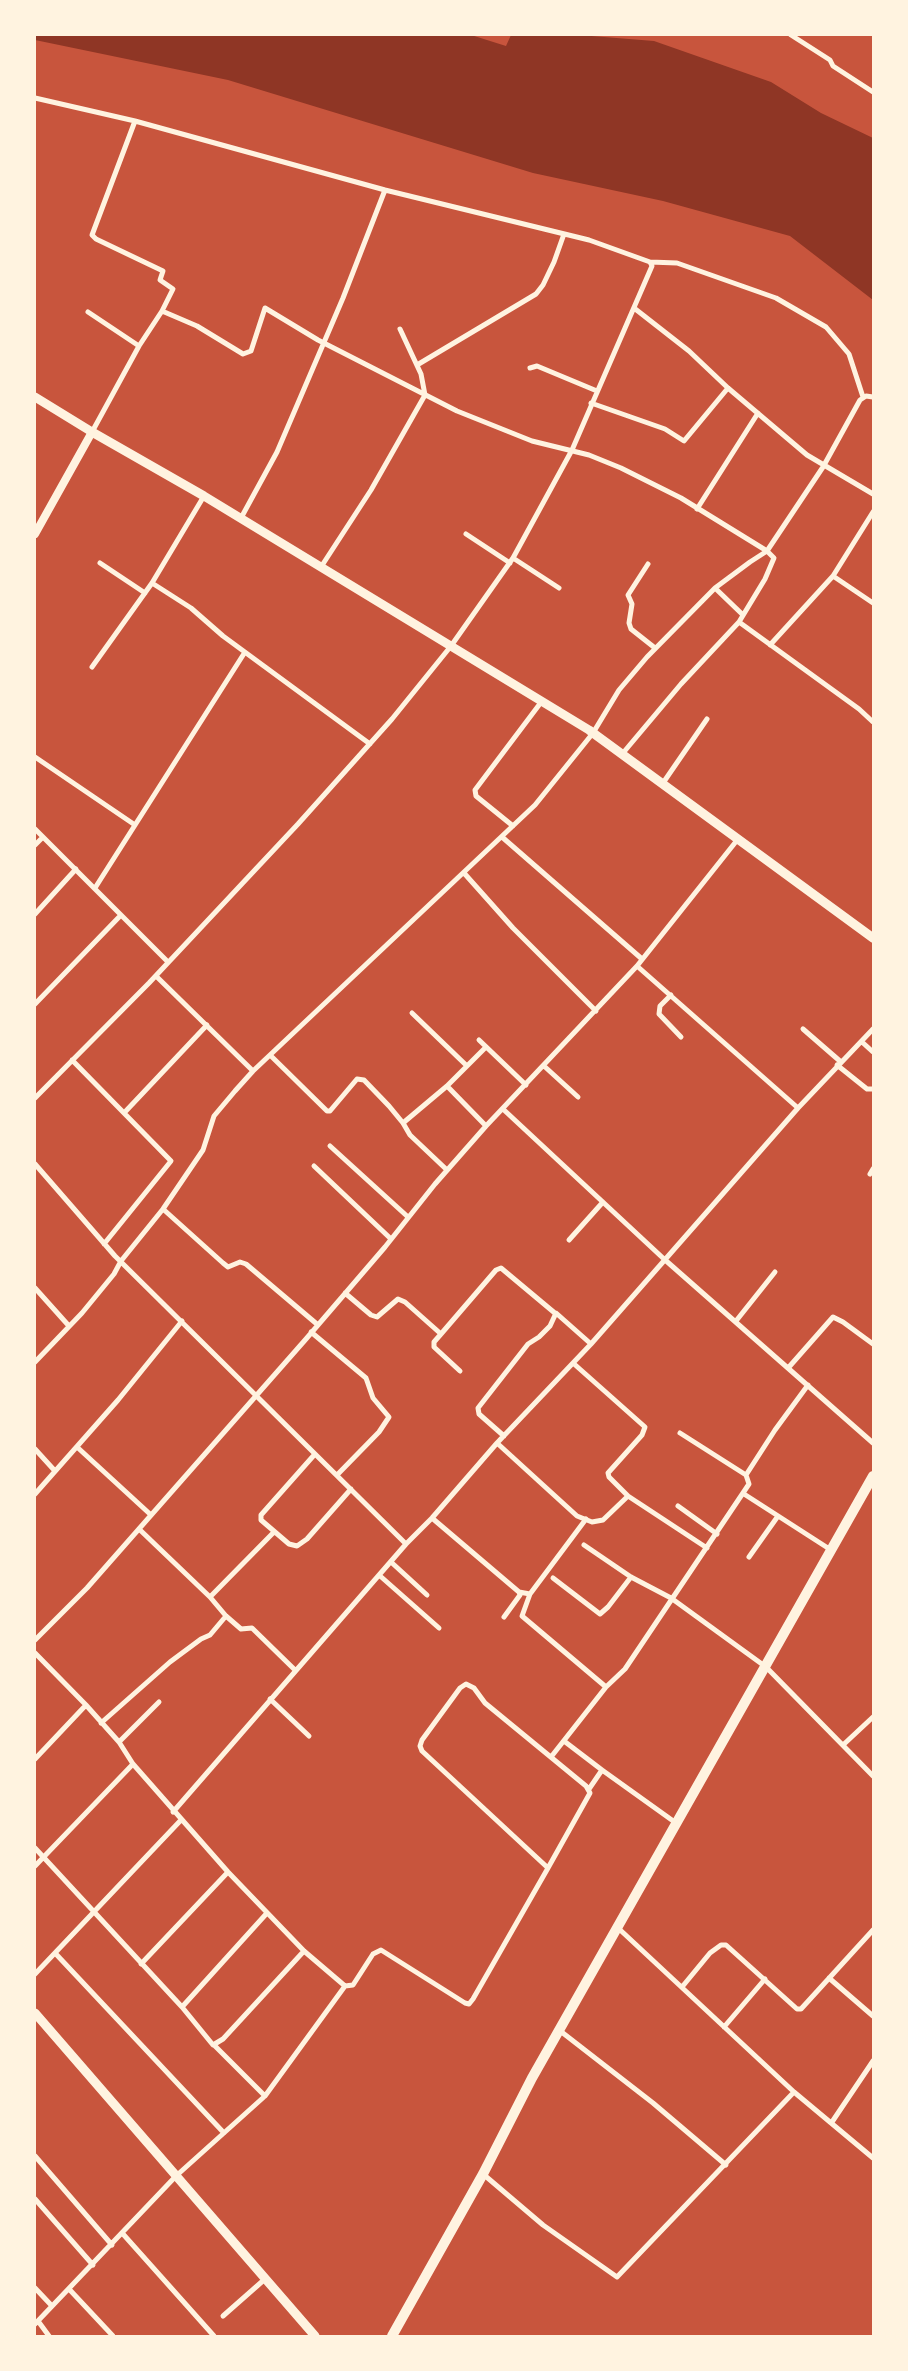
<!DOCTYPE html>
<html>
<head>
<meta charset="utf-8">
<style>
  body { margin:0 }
  #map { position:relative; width:908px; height:2371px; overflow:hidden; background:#c8553d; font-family:"IBM Plex Sans",sans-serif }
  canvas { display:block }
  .frame { position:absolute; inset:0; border:36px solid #fff3e0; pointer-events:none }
</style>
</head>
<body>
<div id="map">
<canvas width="908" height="2371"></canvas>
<div class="frame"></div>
</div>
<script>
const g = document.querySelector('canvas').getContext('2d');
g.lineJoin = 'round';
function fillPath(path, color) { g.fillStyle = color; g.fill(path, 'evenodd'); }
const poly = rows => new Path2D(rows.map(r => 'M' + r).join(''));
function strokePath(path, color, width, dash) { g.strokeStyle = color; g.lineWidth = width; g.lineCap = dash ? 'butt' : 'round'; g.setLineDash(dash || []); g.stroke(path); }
fillPath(poly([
  [35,35,471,35,506,46,511,35,579,35,654,41,771,82,821,113,873,138,873,300,790,236,663,201,533,173,228,80,35,40]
]), '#8f3625');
strokePath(poly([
  [791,35,830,60,833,66,873,92],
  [35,98,135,121,385,190,589,240,650,262,652,266,572,450,513,558,451,646,392,719,298,824,149,983,35,1098],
  [135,121,92,235,96,239,163,271,160,280,173,289,162,311],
  [650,262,677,263,776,298,826,327,849,354,863,397],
  [634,308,689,351,728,388,807,455,873,494],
  [88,312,139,346],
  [417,365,536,294,543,285,554,262,564,234],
  [530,368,537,366,597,391],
  [591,403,665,429,684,441,728,388],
  [92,432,139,346,162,311,197,326,243,354,251,351,265,308,318,340,457,411,532,441,589,455,621,468,681,498,767,551,774,558,765,579,739,622,681,684,623,753],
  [697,509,758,413],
  [241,518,277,452,343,298,385,190],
  [466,534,510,563],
  [513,558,559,588],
  [100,563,145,593],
  [648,564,628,595,632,604,629,623,631,629,655,648],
  [321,567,371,490,425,395,421,374,400,329],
  [833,576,873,603],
  [152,583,191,608,223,636,370,744],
  [715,588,743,615],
  [739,622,859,709,873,722],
  [770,645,833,576,873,512],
  [92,667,152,583,204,496],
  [35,757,135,825],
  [663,783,707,719],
  [513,826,476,796,475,790,542,701],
  [35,829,168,962],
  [502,837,642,959],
  [35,845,43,837],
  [464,873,513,928,596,1011],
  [95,888,245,652],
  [35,914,76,869],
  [637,966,798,1108],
  [156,976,253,1071],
  [671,995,660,1006,659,1014,681,1037],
  [35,1004,121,915],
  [412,1013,467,1066],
  [803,1029,841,1062],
  [479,1040,526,1085],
  [862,1042,873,1052],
  [270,1055,327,1111,330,1111,357,1079,364,1080,389,1106,403,1123,410,1135,447,1170],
  [72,1060,171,1161,104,1244],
  [837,1065,867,1089,873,1089],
  [544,1066,578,1097],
  [447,1086,486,1047],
  [504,1110,664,1259,873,1443],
  [124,1113,207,1025],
  [403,1123,447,1086,486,1126],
  [330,1146,408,1217],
  [35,1164,115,1256,406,1544],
  [314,1166,391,1239],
  [870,1174,873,1169],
  [163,1209,223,1263,228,1267,240,1262,246,1264,318,1325],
  [569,1240,603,1202],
  [35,1288,69,1326],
  [345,1293,371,1315,377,1317,398,1299,405,1302,441,1334,434,1342,434,1347,460,1371],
  [736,1321,775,1272],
  [311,1332,366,1378,373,1398,389,1417,379,1432,337,1475],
  [441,1334,496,1270,501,1268,556,1314],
  [35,1362,82,1313,114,1274,121,1261,163,1209,203,1150,214,1116,235,1091,253,1071,535,805,593,733,619,690,647,657,715,588,750,562,767,551,823,467,860,400,866,396,873,397],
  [573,1363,645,1427,642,1435,608,1473,609,1477,628,1496,707,1548],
  [789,1367,833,1317,843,1322,873,1344],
  [504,1436,479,1414,478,1408,528,1344,539,1337,550,1326,556,1313,591,1344],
  [497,1443,577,1516,592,1522,603,1520,628,1496],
  [77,1447,151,1515],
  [35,1449,55,1471],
  [315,1454,261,1515,261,1520,289,1544,297,1546,307,1539,351,1489],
  [746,1475,775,1430,808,1385],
  [35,1494,118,1400,182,1321],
  [744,1494,831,1550],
  [678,1506,717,1534],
  [432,1518,519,1592,520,1595,504,1617],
  [139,1529,210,1597,226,1616,241,1629,252,1628,295,1670],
  [584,1545,631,1577,671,1598,766,1667,873,1776],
  [749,1557,778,1516],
  [391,1562,427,1595],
  [379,1575,439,1628],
  [553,1578,600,1614,608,1607,631,1577],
  [519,1592,530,1594,586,1519],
  [530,1594,522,1616,606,1687],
  [210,1597,274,1532],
  [35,1640,87,1588,306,1339,385,1247,435,1184,486,1126,637,966,738,839],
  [35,1653,86,1705,119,1742,133,1764,228,1872,304,1951,345,1986,353,1985,373,1954,381,1950,465,2003,469,2004,473,1999,548,1868,590,1793,586,1786,485,1703,474,1688,466,1684,460,1688,422,1740,420,1746,422,1751,548,1868],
  [270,1699,309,1736],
  [101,1723,170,1662,201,1639,210,1635,226,1616],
  [564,1741,602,1770],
  [119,1742,159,1702],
  [843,1745,873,1717],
  [551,1757,606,1687,625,1669,749,1484,746,1475,680,1433],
  [35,1759,86,1705],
  [589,1789,602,1770,676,1823],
  [173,1812,406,1544,432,1518,497,1443,591,1344,798,1108,873,1029],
  [35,1848,182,2007,213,2045,223,2039,304,1951],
  [35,1866,133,1764],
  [617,1927,794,2092,873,2158],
  [55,1953,224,2133],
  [141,1964,228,1872],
  [35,1974,181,1820],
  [829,1978,873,2016],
  [682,1987,710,1953,721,1945,726,1945,797,2009,801,2009,873,1930],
  [182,2007,267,1913],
  [724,2027,765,1979],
  [559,2030,653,2103,726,2165],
  [214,2045,265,2096],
  [832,2122,873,2061],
  [35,2156,112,2245],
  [483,2174,543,2225,617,2277,794,2092],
  [35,2199,93,2265],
  [123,2234,214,2336],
  [35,2288,52,2306],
  [69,2289,113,2336],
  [223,2316,265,2279],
  [38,2321,49,2336],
  [35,2324,176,2176,265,2096,345,1986]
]), '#fff3e0', 5);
strokePath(poly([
  [35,534,92,432]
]), '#fff3e0', 8);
strokePath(poly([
  [35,397,92,432,204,496,589,730,873,938],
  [35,2013,315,2336]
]), '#fff3e0', 9);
strokePath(poly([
  [392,2336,483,2174,532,2078,873,1476]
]), '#fff3e0', 10);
</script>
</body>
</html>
